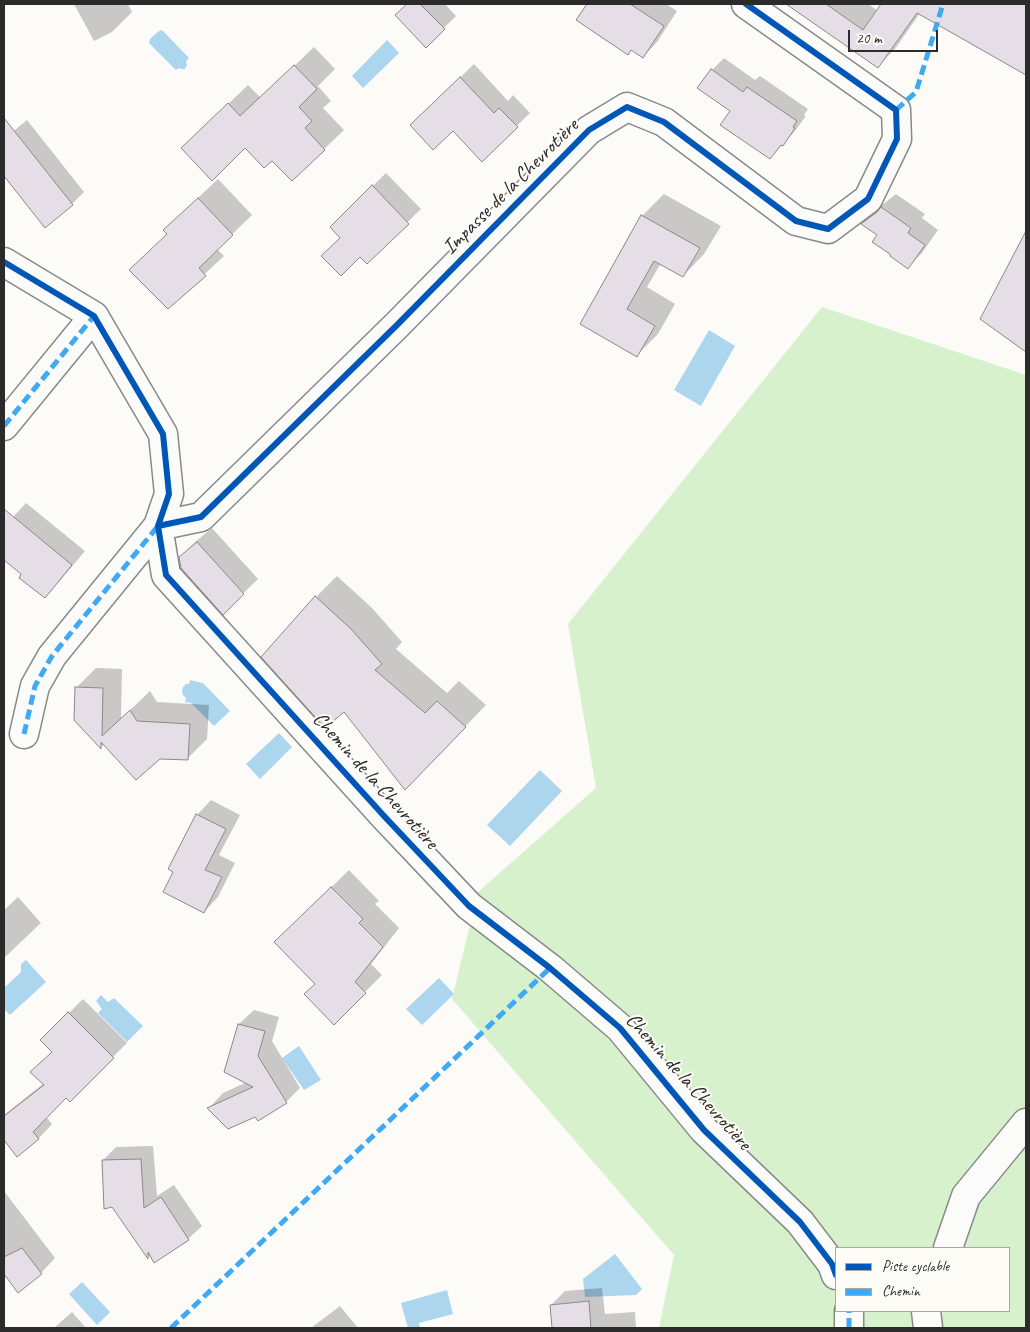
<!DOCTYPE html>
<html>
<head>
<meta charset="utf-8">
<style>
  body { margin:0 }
  #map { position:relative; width:1030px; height:1332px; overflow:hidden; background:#fcfbf8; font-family:Caveat,sans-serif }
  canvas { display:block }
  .frame { position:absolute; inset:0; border:5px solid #2b2b2b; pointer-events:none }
  .legend { position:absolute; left:835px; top:1247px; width:175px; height:65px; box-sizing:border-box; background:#fdfcf7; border:1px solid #a9a8a5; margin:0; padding:6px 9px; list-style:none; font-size:15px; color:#2b2b2b }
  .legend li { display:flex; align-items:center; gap:10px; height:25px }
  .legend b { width:25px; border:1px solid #a9a8a5 }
  .scale { position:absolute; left:848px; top:30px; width:90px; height:22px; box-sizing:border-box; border:2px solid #2b2b2b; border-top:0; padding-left:6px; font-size:15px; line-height:18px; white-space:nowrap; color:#2b2b2b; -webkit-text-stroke:4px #fdfcf7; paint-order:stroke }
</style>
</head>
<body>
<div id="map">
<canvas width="1030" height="1332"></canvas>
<div class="frame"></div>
<ul class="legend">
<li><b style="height:6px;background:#0057b8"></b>Piste cyclable</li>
<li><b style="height:6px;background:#3fa9f5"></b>Chemin</li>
</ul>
<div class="scale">20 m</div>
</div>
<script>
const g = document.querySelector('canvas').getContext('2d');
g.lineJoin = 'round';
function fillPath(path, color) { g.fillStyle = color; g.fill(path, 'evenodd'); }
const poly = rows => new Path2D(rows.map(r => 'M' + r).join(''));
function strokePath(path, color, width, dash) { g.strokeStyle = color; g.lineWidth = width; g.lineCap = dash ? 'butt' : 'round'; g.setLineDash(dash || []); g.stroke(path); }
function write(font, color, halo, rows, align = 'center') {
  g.font = font + ' Caveat,sans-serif'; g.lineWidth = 4; g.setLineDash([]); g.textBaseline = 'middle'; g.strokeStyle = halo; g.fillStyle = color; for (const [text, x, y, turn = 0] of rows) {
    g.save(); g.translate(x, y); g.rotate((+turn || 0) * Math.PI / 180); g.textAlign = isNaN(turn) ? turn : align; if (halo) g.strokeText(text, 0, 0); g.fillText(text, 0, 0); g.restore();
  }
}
fillPath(poly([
  [822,307,1026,375,1026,1328,659,1328,674,1255,452,999,478,892,596,788,568,624],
  [836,1248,1009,1248,1009,1311,836,1311]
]), '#d6f1cc');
fillPath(poly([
  [162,30,189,58,186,61,187,65,185,69,181,69,179,68,176,70,149,43,150,39,159,31],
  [387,40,399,53,363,88,352,76],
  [709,330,735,346,701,406,674,390],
  [190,680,203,683,230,711,214,726,191,703,185,702,186,698,183,695,182,691,183,687,186,684,189,684],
  [279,733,292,747,260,779,246,764],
  [540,770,562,791,510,846,487,825],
  [26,960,46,982,10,1015,4,1009,4,988,21,972,21,964],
  [439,978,454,994,422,1025,406,1009],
  [101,995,108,1002,114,998,143,1026,127,1042,98,1013,102,1009,96,1001],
  [299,1046,321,1080,304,1090,282,1058],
  [615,1254,642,1289,636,1295,585,1297,583,1279],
  [82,1282,110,1312,97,1325,69,1294],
  [447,1290,453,1314,419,1323,420,1328,408,1328,401,1303]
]), '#acd5ee');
fillPath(poly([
  [74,4,128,4,132,12,112,32,94,41],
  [408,4,445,4,456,16,426,46,397,15],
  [588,4,666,4,677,11,657,42,643,57,632,49,628,53,578,20],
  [788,4,868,4,878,11,883,4,1026,4,1026,74,920,13,895,49,878,66],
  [314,47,335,69,318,86,331,101,323,108,344,130,292,180,272,159,246,147,202,129,248,85,261,98],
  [724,58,755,80,760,76,808,109,804,115,806,116,794,132,770,158,732,110,712,70],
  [474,64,508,101,513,95,530,113,482,160,453,129,412,125],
  [27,120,84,192,72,204,45,226,4,174,4,139],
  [386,173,421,209,367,262,331,227],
  [218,179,252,215,217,249,224,256,168,308,168,234,184,211],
  [664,194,721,226,704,254,683,276,661,263,647,287,675,304,658,334,637,355,582,323,642,216],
  [896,194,925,214,922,218,938,230,922,253,908,267,879,235,863,224,877,209],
  [1026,244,1026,351,981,319,1015,255],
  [26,503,85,551,58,583,45,597,23,573,4,558,4,527],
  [212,528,258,579,223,613,180,557,195,542],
  [337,576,372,608,402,642,396,649,447,693,459,681,486,705,426,767,345,710,263,657,316,597],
  [96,668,122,669,121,719,150,691,157,702,209,705,207,739,187,759,105,744,101,747,75,720,76,688],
  [211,800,240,815,219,855,235,863,218,897,204,912,174,871,197,815],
  [349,870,379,901,375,904,399,928,371,964,382,975,334,1023,316,983,276,942],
  [18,897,41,923,4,958,4,910],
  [83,999,127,1043,70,1100,66,1096,46,1117,52,1124,39,1138,18,1155,4,1138,4,1115,44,1083,53,1052,42,1040],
  [254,1010,279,1017,272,1041,300,1088,286,1102,256,1115,209,1108,223,1093,247,1082,225,1072,239,1024],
  [153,1146,157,1196,174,1185,202,1226,188,1239,155,1261,151,1255,149,1257,113,1206,103,1160,116,1147],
  [4,1191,55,1258,41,1273,18,1291,4,1271],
  [602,1288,605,1314,635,1312,636,1328,553,1328,551,1305,565,1291],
  [340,1306,358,1328,311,1328],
  [72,1312,86,1328,54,1328]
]), '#0003');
const building = poly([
  [407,4,420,4,445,29,426,48,395,15,407,4],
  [587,4,630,4,664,26,643,58,631,50,628,55,576,20,587,4],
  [786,4,826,4,863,30,881,4,1026,4,1026,75,917,13,878,68,786,4],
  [294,65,317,89,299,107,312,121,305,128,325,150,292,181,272,161,264,168,245,148,212,181,181,148,228,103,240,116,294,65],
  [711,69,743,92,747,87,797,121,793,127,795,128,783,146,781,145,770,159,720,125,730,111,697,88,711,69],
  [460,77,494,113,499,108,518,127,482,162,453,131,433,150,410,125,460,77],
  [4,118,73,205,45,228,4,176,4,118],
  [372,185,409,224,367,264,360,257,341,276,321,256,340,238,330,227,372,185],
  [198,198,233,235,199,268,206,276,168,309,129,270,167,234,163,230,198,198],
  [881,207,911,228,908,233,925,245,908,269,890,256,890,254,872,242,877,235,861,224,877,212,881,207],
  [641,215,700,248,683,277,654,261,627,309,655,326,637,357,580,324,641,215],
  [1026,231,1026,352,980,319,1026,231],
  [4,509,72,565,45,598,19,578,21,574,4,560,4,509],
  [197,542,244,594,223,615,181,568,179,557,197,542],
  [315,596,351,629,382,664,375,670,425,713,437,701,466,727,405,790,344,712,325,728,261,657,315,596],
  [75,687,103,688,102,736,130,710,137,721,190,724,188,760,160,759,136,780,101,742,101,749,74,720,75,687],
  [196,814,226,829,205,870,222,877,204,913,163,892,173,872,168,869,196,814],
  [331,887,363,919,359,923,383,947,355,982,366,993,334,1025,304,994,315,984,274,942,331,887],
  [68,1012,114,1058,70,1102,66,1098,33,1132,39,1139,17,1157,4,1140,4,1116,44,1085,30,1072,52,1052,40,1040,68,1012],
  [238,1024,265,1031,258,1056,287,1103,258,1121,255,1117,228,1129,207,1108,253,1087,224,1072,238,1024],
  [141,1159,144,1208,161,1197,189,1240,154,1263,148,1252,148,1259,112,1207,104,1209,102,1160,141,1159],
  [22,1248,42,1274,18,1293,4,1274,4,1257,22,1248],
  [589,1301,591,1328,552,1328,550,1305,589,1301]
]);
fillPath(building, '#e5dee6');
strokePath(building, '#898987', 1);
const minor = poly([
  [4,262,94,316,163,434,169,494,158,526,166,575,384,816,469,906,550,968,620,1028,704,1130,800,1222,832,1264,836,1275],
  [4,426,94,316],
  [158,526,201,517,397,325,589,130,627,107,664,122,796,221,828,229,868,199,897,139,896,110,746,4],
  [24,734,35,686,52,656,158,526],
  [948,1248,966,1196,1026,1123],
  [926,1311,928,1328],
  [849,1328,849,1311]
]);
strokePath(minor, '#898987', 31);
strokePath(minor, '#fbfbf9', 28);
strokePath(poly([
  [896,110,916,92,943,4],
  [4,426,94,316],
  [24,734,35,686,52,656,158,526],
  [171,1328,550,968],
  [849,1328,849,1311]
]), '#3fa9f5', 5, [10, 5]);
strokePath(poly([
  [4,262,94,316,163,434,169,494,158,526,166,575,384,816,469,906,550,968,620,1028,704,1130,800,1222,832,1264,836,1275],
  [158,526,201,517,397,325,589,130,627,107,664,122,796,221,828,229,868,199,897,139,896,110,746,4]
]), '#0057b8', 6);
write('21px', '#2b2b2b', '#fdfcf7', [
  ["Impasse de la Chevrotière",511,187,-45],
  ["Chemin de la Chevrotière",375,781,48],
  ["Chemin de la Chevrotière",688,1082,48]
]);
</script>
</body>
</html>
